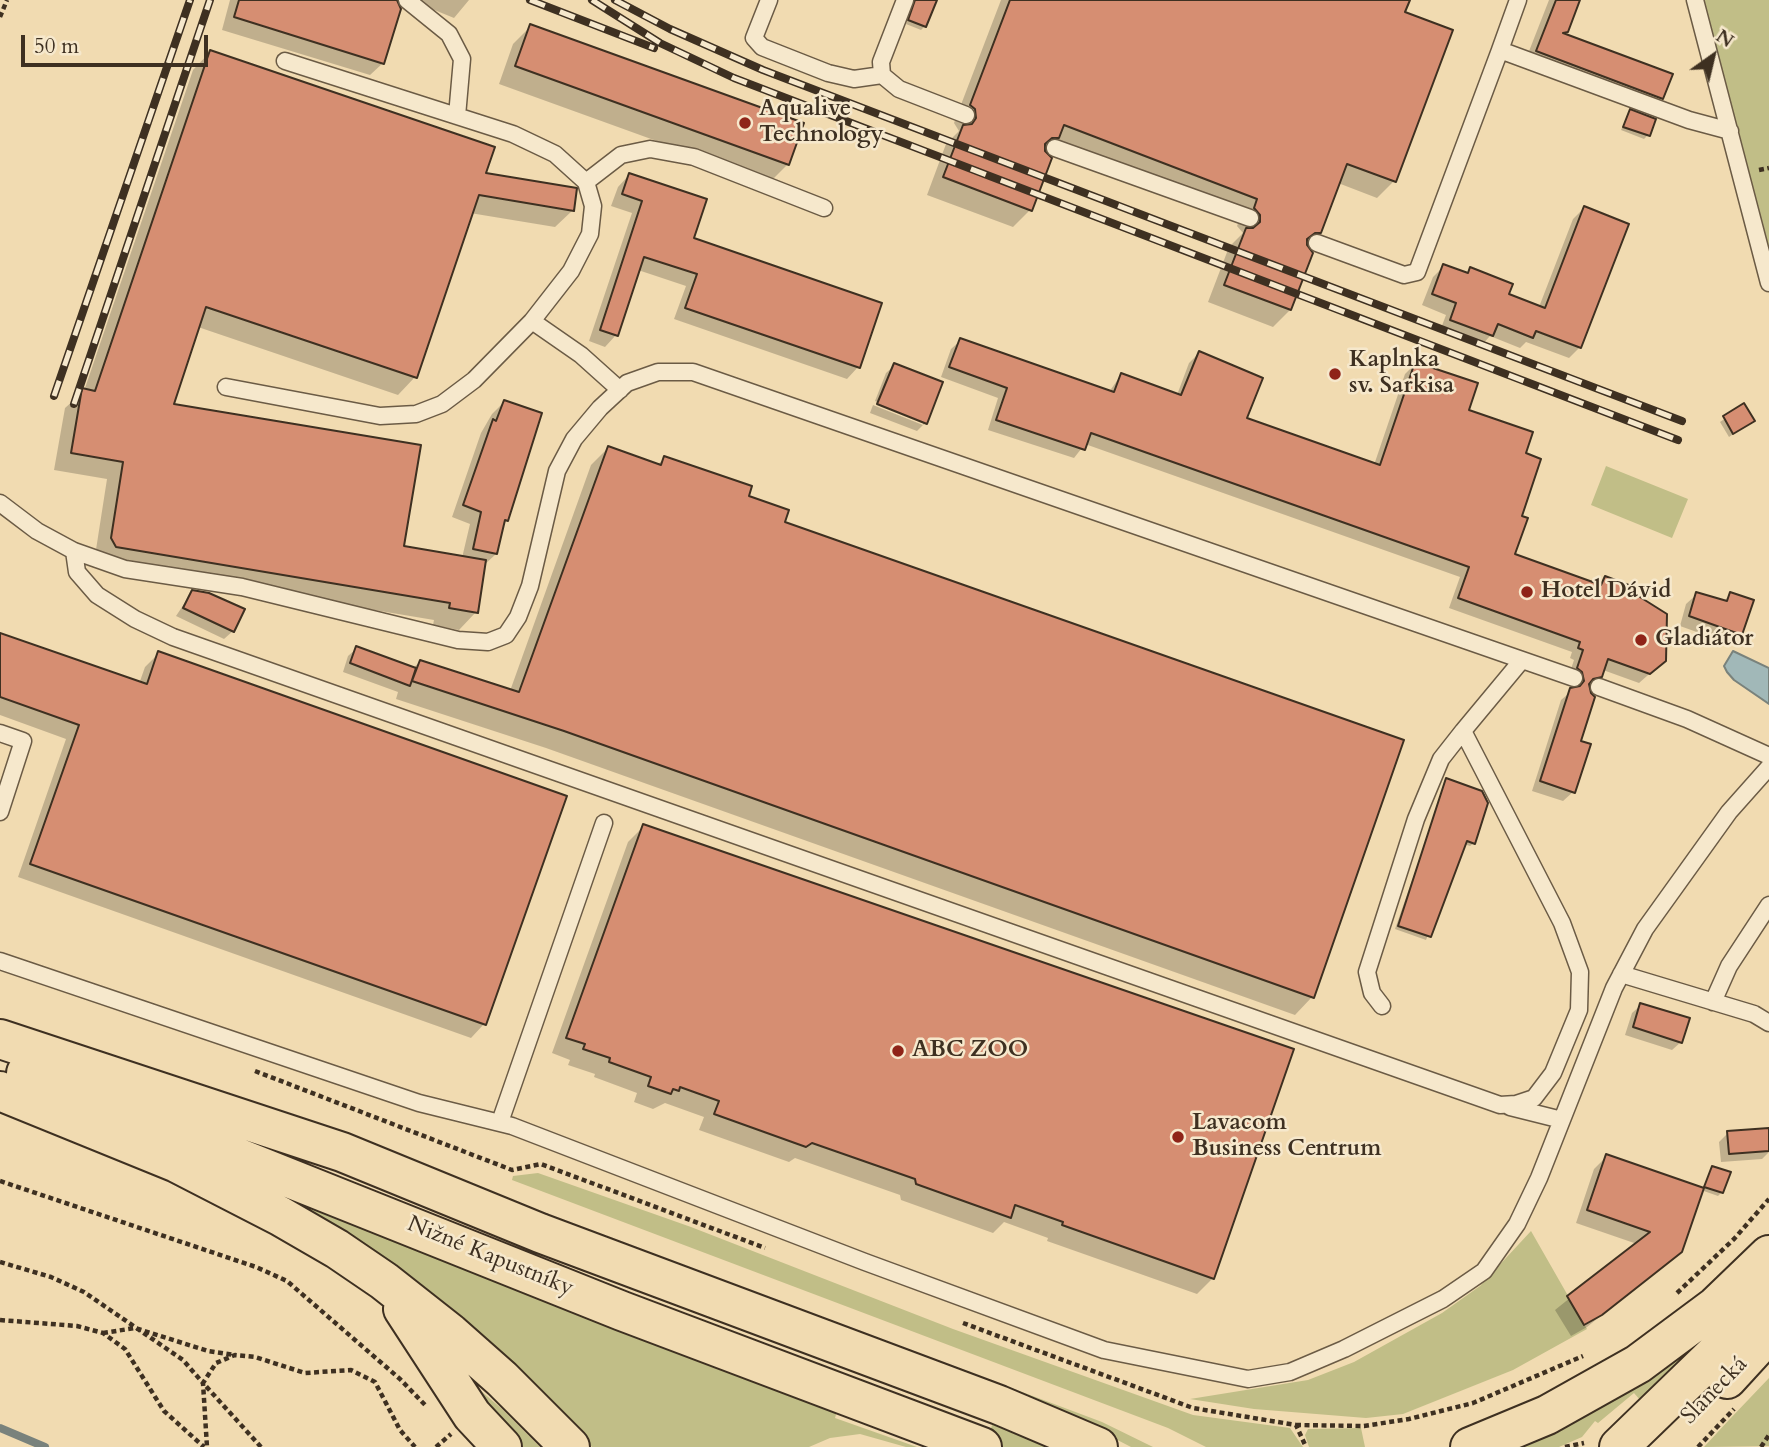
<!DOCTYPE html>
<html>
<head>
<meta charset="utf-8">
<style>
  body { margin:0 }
  #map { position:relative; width:1769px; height:1447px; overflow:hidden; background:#f1dbb1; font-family:Cardo,serif }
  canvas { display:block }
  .north { position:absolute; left:1678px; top:21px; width:70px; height:70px; -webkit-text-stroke:5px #f6e8cc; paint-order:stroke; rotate:34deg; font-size:19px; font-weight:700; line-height:28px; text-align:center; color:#3e3021 }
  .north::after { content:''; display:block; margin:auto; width:24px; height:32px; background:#3e3021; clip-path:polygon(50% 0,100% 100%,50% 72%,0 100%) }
  .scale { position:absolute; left:21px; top:35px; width:187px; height:32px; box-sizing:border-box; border:4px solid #3e3021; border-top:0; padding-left:9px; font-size:21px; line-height:24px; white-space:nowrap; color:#3e3021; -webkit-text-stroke:5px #f6e8cc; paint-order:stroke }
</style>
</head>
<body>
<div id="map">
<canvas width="1769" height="1447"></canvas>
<div class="north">N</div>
<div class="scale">50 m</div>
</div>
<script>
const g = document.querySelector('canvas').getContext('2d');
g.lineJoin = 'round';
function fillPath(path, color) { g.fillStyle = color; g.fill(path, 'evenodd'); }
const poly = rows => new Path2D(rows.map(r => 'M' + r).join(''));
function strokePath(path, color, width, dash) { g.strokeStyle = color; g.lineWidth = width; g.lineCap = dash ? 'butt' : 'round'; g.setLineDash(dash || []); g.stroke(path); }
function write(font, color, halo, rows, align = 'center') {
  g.font = font + ' Cardo,serif'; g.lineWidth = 5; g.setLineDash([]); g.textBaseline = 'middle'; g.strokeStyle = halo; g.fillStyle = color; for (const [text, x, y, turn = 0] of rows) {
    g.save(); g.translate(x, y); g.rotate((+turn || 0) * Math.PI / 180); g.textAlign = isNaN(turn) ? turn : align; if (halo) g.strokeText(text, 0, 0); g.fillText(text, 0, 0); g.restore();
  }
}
fillPath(poly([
  [1695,0,1769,0,1769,283],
  [1606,466,1688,499,1672,538,1591,505],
  [538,1173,691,1227,953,1329,1193,1415,1290,1428,1303,1447,1206,1447,1168,1428,512,1180,513,1176],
  [264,1186,837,1411,835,1418,917,1447,906,1447,860,1434,830,1438,809,1447,592,1447,556,1410],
  [1531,1231,1587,1329,1513,1370,1403,1414,1366,1418,1254,1409,1190,1399,1308,1380,1354,1362,1442,1313,1480,1286],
  [1728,1317,1640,1400,1634,1393,1598,1423,1595,1421,1582,1437,1559,1447,1515,1447],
  [921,1354,1102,1422,1153,1447,1131,1447,1098,1430,919,1359],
  [1769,1378,1769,1446,1704,1447,1728,1421],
  [473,1384,502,1409,540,1447,522,1447,470,1387],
  [994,1419,1064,1447,985,1447],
  [1361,1428,1365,1447,1309,1447,1305,1435,1308,1429]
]), '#c1be87');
const water = poly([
  [1733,651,1769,668,1769,704,1734,680,1727,672,1724,666,1733,651]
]);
fillPath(water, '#a1b8b8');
strokePath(water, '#79827c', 2);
fillPath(poly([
  [230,0,396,0,383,63,370,75,222,30],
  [410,0,469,0,454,18],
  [915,0,921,0,925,26,921,30,906,24],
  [1001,0,1408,0,1403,13,1394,181,1377,198,1338,183,1319,232,1305,246,1290,310,1273,327,1208,302,1229,247,1243,233,1237,226,1241,216,1051,144,1043,152,1030,210,1013,227,927,195,946,144,959,131,954,123],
  [1549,0,1578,0,1563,35,1662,98,1649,111,1524,64],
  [531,26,788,164,770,182,499,84,513,44],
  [210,52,484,175,573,210,555,227,470,213,415,377,398,395,198,327,171,405,402,548,462,558,470,524,452,517,481,433,492,414,504,402,506,520,502,524,496,554,483,566,476,612,459,630,433,625,434,620,99,564,95,556,107,479,54,470,65,408,84,391,193,70],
  [1630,111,1648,135,1644,139,1621,130],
  [629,175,691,239,858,367,847,379,674,319,686,286,638,270,616,335,605,347,589,341,632,213,611,206,618,187],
  [1584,208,1580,347,1569,358,1526,342,1520,348,1490,336,1480,347,1440,331,1446,315,1422,305,1433,277,1444,266,1465,274,1471,269,1507,295,1539,307,1573,219],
  [961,340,1109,392,1121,375,1177,395,1189,363,1199,353,1245,419,1374,465,1405,374,1415,364,1467,411,1523,454,1520,517,1513,555,1597,586,1605,578,1630,593,1664,661,1639,683,1603,670,1600,676,1587,688,1573,792,1563,801,1532,791,1561,700,1574,689,1573,682,1568,678,1574,660,1570,658,1572,652,1449,608,1460,577,1085,444,1074,458,988,430,998,398,941,377,951,349],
  [895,365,925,423,917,431,870,413,873,405,923,425,923,421,875,401,886,373],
  [1744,406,1753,421,1729,437,1720,422],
  [608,448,657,465,665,458,782,523,1312,997,1295,1015,546,748,396,699,398,692,343,672,348,656,357,648,413,668,420,662,510,691,591,465],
  [192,592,233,631,224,639,176,616],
  [1697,594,1723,602,1731,594,1740,634,1730,644,1680,626,1686,604],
  [0,635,139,684,145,667,159,653,565,797,484,1024,471,1038,18,877,66,739,0,715],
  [1447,780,1474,843,1470,846,1464,844,1426,940,1395,929],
  [644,826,1213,1278,1197,1294,1047,1241,1048,1238,1004,1222,993,1233,901,1200,900,1195,795,1158,789,1162,699,1130,704,1117,665,1103,653,1109,634,1102,637,1093,594,1077,595,1074,568,1065,570,1060,552,1053,628,842],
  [1641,1005,1681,1042,1672,1050,1625,1035,1632,1013],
  [1769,1130,1769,1152,1762,1159,1721,1162,1719,1142,1728,1133],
  [1607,1156,1702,1189,1712,1168,1722,1192,1718,1196,1701,1190,1681,1251,1587,1327,1571,1336,1555,1310,1637,1244,1576,1223,1594,1169]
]), '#0003');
strokePath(poly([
  [0,1428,45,1447]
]), '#79827c', 8);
const building = poly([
  [239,0,397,0,401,9,384,64,234,17,239,0],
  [915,0,937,0,926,27,908,20,915,0],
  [1010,0,1410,0,1405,12,1453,30,1396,182,1347,164,1321,233,1315,233,1307,239,1307,245,1313,253,1291,310,1224,285,1246,228,1253,228,1260,222,1260,215,1254,208,1257,199,1064,125,1059,138,1052,138,1045,144,1045,151,1052,158,1032,211,943,177,963,125,972,124,976,118,975,109,970,105,1010,0],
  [1556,0,1580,0,1568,32,1563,33,1673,74,1663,99,1536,51,1556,0],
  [530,24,804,123,789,165,515,66,530,24],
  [210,50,495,147,486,173,577,188,574,211,479,195,417,378,206,307,174,404,421,445,404,546,486,560,478,613,449,608,450,603,116,547,111,538,123,462,71,453,82,388,95,391,210,50],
  [1630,109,1656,119,1650,136,1623,127,1630,109],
  [629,173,707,199,694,238,882,303,860,368,685,308,697,274,644,257,618,336,600,330,642,201,622,194,629,173],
  [1584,206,1629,224,1581,348,1536,331,1533,338,1498,324,1493,336,1450,320,1456,303,1432,294,1443,264,1468,273,1470,267,1513,284,1509,294,1545,308,1584,206],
  [960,338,1114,392,1121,373,1181,395,1199,351,1263,378,1247,418,1380,465,1415,362,1478,383,1469,410,1533,432,1526,453,1541,459,1522,516,1528,518,1515,554,1601,585,1605,576,1634,587,1632,592,1667,614,1666,661,1650,674,1608,659,1602,677,1593,679,1589,684,1591,693,1595,697,1581,741,1591,744,1575,793,1540,781,1570,688,1580,686,1584,681,1582,672,1577,668,1583,650,1578,648,1580,642,1458,598,1469,567,1091,433,1085,450,996,420,1007,388,949,367,960,338],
  [894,363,943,382,927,424,877,404,894,363],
  [504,400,542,413,508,521,505,520,497,554,473,549,481,512,463,505,493,419,496,421,504,400],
  [1744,403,1755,421,1733,434,1723,416,1744,403],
  [608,446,661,465,664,456,752,486,749,496,789,510,785,522,1404,740,1314,998,564,731,412,681,420,660,519,692,608,446],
  [192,590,209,593,245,609,234,632,183,608,192,590],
  [1696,592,1727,601,1730,592,1754,600,1742,635,1689,616,1696,592],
  [0,633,147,684,158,651,567,796,486,1025,30,864,79,725,0,697,0,633],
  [356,646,416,668,410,686,350,663,356,646],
  [1446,778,1482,791,1488,803,1475,844,1467,841,1431,937,1398,926,1446,778],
  [643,824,1294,1049,1214,1279,1062,1225,1063,1222,1015,1205,1011,1218,916,1184,915,1179,812,1143,806,1147,714,1114,719,1101,680,1087,679,1091,673,1089,671,1094,648,1086,651,1077,609,1062,610,1058,583,1049,585,1044,566,1038,643,824],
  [1640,1003,1690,1018,1682,1043,1633,1027,1640,1003],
  [1769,1128,1769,1151,1729,1154,1727,1131,1769,1128],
  [1606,1154,1704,1188,1682,1252,1602,1315,1584,1325,1567,1296,1650,1232,1587,1210,1606,1154],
  [1712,1166,1731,1172,1723,1193,1704,1187,1712,1166]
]);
fillPath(building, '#d68e72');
strokePath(building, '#3e3021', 2);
const lane = poly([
  [407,0,449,34,462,59,457,116],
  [769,0,754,38,762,47,828,73,854,79,882,75],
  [905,0,881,62,882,75,899,89,966,115],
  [1518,0,1500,50,1689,120,1730,131],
  [1695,0,1769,283],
  [285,61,513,134,555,154,586,182,593,206,590,234,571,271,532,321],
  [1055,148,1250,218],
  [586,182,621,155,650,149,694,157,824,208],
  [1317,243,1404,275,1417,272,1500,50],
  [226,387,380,416,416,414,442,404,474,380,532,321,581,355,620,390],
  [0,503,37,531,74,551,125,569,242,587,458,640,488,642,506,635,518,617,530,586,557,471,574,439,600,408,627,383,658,372,693,372,1574,678],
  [74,551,77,572,97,595,135,619,173,637,1500,1105,1516,1104,1534,1098,1553,1073,1579,1010,1580,972,1562,923,1463,731,1522,660],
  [1599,687,1687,719,1769,756],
  [0,733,23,741,0,812],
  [0,961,419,1103,512,1126,865,1262,1104,1350,1248,1379,1290,1372,1344,1349,1443,1299,1484,1271,1517,1224,1539,1178,1614,988,1645,929,1729,812,1769,767],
  [1621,974,1754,1014,1769,1023],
  [1713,1002,1729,966,1769,905],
  [1382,1006,1372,993,1367,972,1416,819,1441,759,1463,731],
  [1510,1107,1562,1120],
  [500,1122,604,823]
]);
const highway = poly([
  [0,1039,342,1152,540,1233,999,1405,1098,1447],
  [26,1073,622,1311,982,1447],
  [0,1091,177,1163,280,1216,337,1249,384,1281,450,1333,502,1379,570,1447],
  [403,1309,472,1415,502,1447],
  [1727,1379,1769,1333],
  [1470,1447,1547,1415,1638,1364,1716,1306,1769,1255],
  [1619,1447,1715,1354,1769,1290]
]);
strokePath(lane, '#6b5b45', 19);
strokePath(highway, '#3e3021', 42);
strokePath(poly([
  [0,17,7,0],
  [1759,170,1769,168],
  [255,1071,512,1170,541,1164,765,1248],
  [0,1181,256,1267,287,1281,400,1379,427,1407],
  [0,1262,51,1277,84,1292,183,1360,203,1383,207,1447],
  [1677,1293,1734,1239,1769,1199],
  [0,1320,77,1326,103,1333,125,1349,164,1411,204,1447],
  [963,1323,1193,1408,1296,1425,1306,1447],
  [103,1333,135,1328,208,1351,234,1355],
  [1296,1425,1364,1426,1409,1419,1473,1403,1583,1356],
  [261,1447,203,1383,216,1363,235,1355,255,1357,305,1373,351,1370,375,1382,400,1430,415,1447],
  [436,1447,451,1434],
  [1565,1447,1584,1443],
  [1698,1447,1734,1409],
  [1761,1447,1769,1435]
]), '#3e3021', 4.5, [5, 3.5]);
strokePath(lane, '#f6e8cc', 16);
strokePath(highway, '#f1dbb1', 38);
const rail = poly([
  [530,0,654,48],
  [592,0,660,43,734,78,1678,440],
  [615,0,670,29,763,70,1682,421],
  [54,396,190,0],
  [74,404,210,0]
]);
strokePath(rail, '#3e3021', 8);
strokePath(rail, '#f6e8cc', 5, [16]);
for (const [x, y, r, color] of [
  [745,123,7,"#8f2418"],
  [1335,374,7,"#8f2418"],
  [1527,592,7,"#8f2418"],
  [1641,640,7,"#8f2418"],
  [898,1051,7,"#8f2418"],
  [1178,1137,7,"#8f2418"]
]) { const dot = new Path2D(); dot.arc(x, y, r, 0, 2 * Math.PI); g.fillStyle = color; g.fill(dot); strokePath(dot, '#f6e8cc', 2.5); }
write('bold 23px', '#3e3021', '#f6e8cc', [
  ["Aqualive",759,110],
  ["Technology",759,136],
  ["Kaplnka",1349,361],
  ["sv. Sarkisa",1349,387],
  ["Hotel Dávid",1541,592],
  ["Gladiátor",1655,640],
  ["ABC ZOO",912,1051],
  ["Lavacom",1192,1124],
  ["Business Centrum",1192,1150]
], 'left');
write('23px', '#3e3021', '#f6e8cc', [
  ["Nižné Kapustníky",490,1257,22],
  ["Slanecká",1715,1391,-46]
]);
</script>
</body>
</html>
